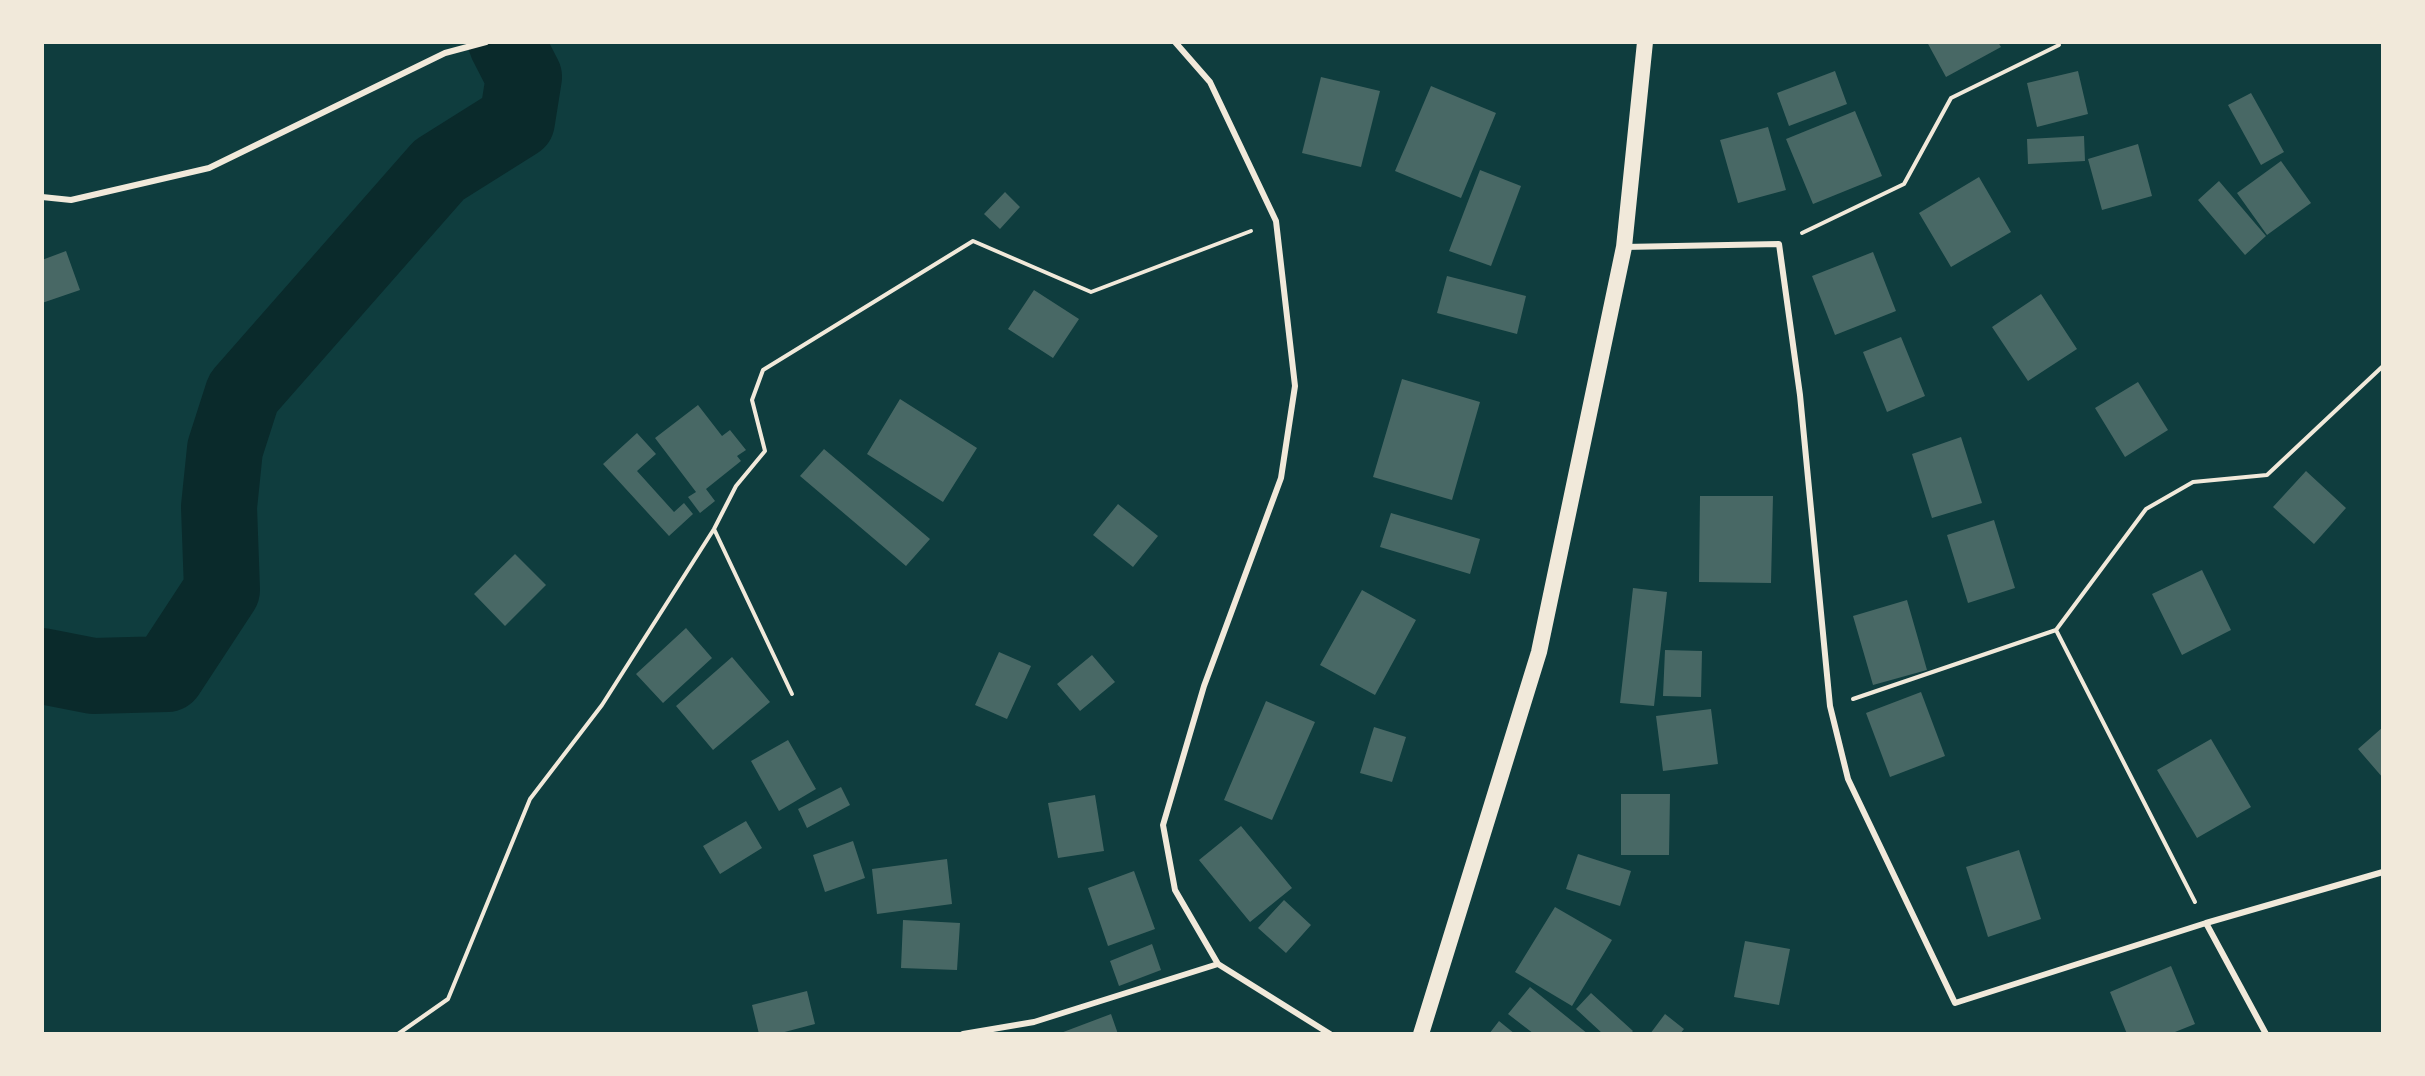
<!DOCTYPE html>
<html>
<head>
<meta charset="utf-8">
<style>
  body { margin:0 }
  #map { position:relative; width:2425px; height:1076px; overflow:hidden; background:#0f3d3e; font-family:Manrope,sans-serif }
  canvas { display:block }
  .frame { position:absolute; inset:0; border:44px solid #f1e9da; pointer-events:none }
</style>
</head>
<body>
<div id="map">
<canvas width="2425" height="1076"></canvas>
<div class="frame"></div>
</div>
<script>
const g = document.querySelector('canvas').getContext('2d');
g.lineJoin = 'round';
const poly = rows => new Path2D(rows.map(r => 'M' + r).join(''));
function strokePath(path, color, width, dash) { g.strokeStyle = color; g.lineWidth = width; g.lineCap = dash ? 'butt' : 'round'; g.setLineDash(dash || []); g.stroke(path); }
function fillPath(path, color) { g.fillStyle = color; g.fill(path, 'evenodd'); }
strokePath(poly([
  [42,666,93,676,167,674,222,590,219,507,225,449,243,393,439,170,517,121,524,77,506,42]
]), '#0a2a2b', 76);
fillPath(poly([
  [1927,42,1998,42,2001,47,1946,77],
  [1835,71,1847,104,1789,126,1777,93],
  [2078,71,2088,114,2037,127,2027,83],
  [1321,77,1380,91,1361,167,1302,153],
  [1431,86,1496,113,1461,198,1395,171],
  [2251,93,2284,152,2261,165,2228,105],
  [1855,111,1882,176,1813,204,1786,139],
  [1768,127,1786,190,1738,203,1720,140],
  [2084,136,2085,161,2028,164,2027,139],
  [2138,144,2152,196,2102,210,2088,159],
  [2281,161,2311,203,2267,235,2237,193],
  [1480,170,1521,186,1491,266,1449,251],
  [1979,177,2011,232,1951,267,1919,213],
  [2219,181,2266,236,2245,255,2198,200],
  [1005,192,1020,207,1000,229,984,214],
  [66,251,80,290,42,303,42,260],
  [1873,252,1896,311,1835,335,1812,276],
  [1447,276,1526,296,1517,334,1437,313],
  [1034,290,1079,319,1053,358,1008,329],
  [2041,294,2077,349,2028,381,1992,327],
  [1901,337,1925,396,1887,412,1863,352],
  [1402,379,1480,402,1452,500,1373,477],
  [2138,382,2168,430,2125,457,2095,408],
  [900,399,977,448,943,502,867,454],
  [698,405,722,436,730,430,746,450,737,456,741,461,706,489,715,501,700,513,688,497,696,492,655,438],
  [637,433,656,454,637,471,674,512,684,503,693,514,669,536,603,464],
  [1961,437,1982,503,1932,518,1912,454],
  [824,449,930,539,906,566,800,476],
  [2306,471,2346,508,2314,544,2273,507],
  [1700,496,1773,496,1771,583,1699,582],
  [1118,504,1158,536,1133,567,1093,535],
  [1391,513,1480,539,1470,574,1380,547],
  [1994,520,2015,588,1968,603,1947,535],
  [515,554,546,585,505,626,474,594],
  [2202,570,2231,630,2182,655,2152,594],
  [1633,588,1667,592,1654,706,1620,703],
  [1362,590,1416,620,1375,695,1320,665],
  [1907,600,1927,670,1873,685,1853,616],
  [686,628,712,658,663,703,636,674],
  [1665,650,1702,651,1701,697,1663,696],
  [999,652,1031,666,1007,719,975,705],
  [1092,655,1115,682,1080,711,1057,684],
  [732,657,770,702,713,750,676,706],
  [1921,692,1945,756,1890,777,1866,713],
  [1266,701,1315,722,1272,820,1224,800],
  [1711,709,1718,764,1663,771,1656,716],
  [1374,727,1406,737,1392,782,1360,773],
  [2383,727,2383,778,2358,749],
  [2211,739,2251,807,2197,838,2157,770],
  [788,740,816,789,779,811,751,761],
  [841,787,850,805,807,828,798,809],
  [1621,794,1670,794,1669,855,1621,855],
  [1095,795,1104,851,1058,858,1048,803],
  [746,821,762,848,720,874,703,846],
  [1241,826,1292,888,1250,922,1199,860],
  [853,841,865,878,825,892,813,855],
  [2019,850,2041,919,1988,937,1966,867],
  [1578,854,1631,871,1620,906,1566,889],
  [947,859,952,904,877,914,872,869],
  [1134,871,1155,929,1108,946,1088,888],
  [1284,900,1311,925,1286,953,1258,928],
  [1555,907,1612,940,1572,1006,1515,972],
  [903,920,960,923,957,970,901,968],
  [1745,941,1790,949,1779,1005,1734,997],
  [1152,944,1161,970,1119,986,1110,961],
  [2171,966,2195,1024,2170,1034,2127,1034,2110,992],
  [1530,987,1588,1034,1534,1034,1508,1014],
  [807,991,815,1024,777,1034,759,1034,752,1005],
  [1591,993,1633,1031,1630,1034,1603,1034,1576,1009],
  [1111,1014,1118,1034,1058,1034],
  [1665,1014,1684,1029,1680,1034,1650,1034],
  [1499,1021,1515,1034,1489,1034]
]), '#486865');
strokePath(poly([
  [1802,233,1904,184,1951,98,2059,45],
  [714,529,792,694],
  [2056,630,2195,902],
  [1853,699,2056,630,2146,509,2193,482,2267,475,2383,366],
  [398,1034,448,999,530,799,602,705,714,529,736,486,765,451,752,400,763,370,973,241,1091,292,1251,231]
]), '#f1e9da', 4);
strokePath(poly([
  [1175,42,1210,82,1276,221,1295,386,1281,478,1204,686,1163,825,1175,890,1218,964,1330,1034],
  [42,197,71,200,209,168,445,53,486,42],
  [1624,247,1779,244,1800,395,1830,706,1848,779,1955,1003,2206,923,2383,872],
  [2206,923,2266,1034],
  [963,1034,1034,1022,1218,964]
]), '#f1e9da', 6);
strokePath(poly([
  [1421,1034,1539,652,1624,247,1645,42]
]), '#f1e9da', 16);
</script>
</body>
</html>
